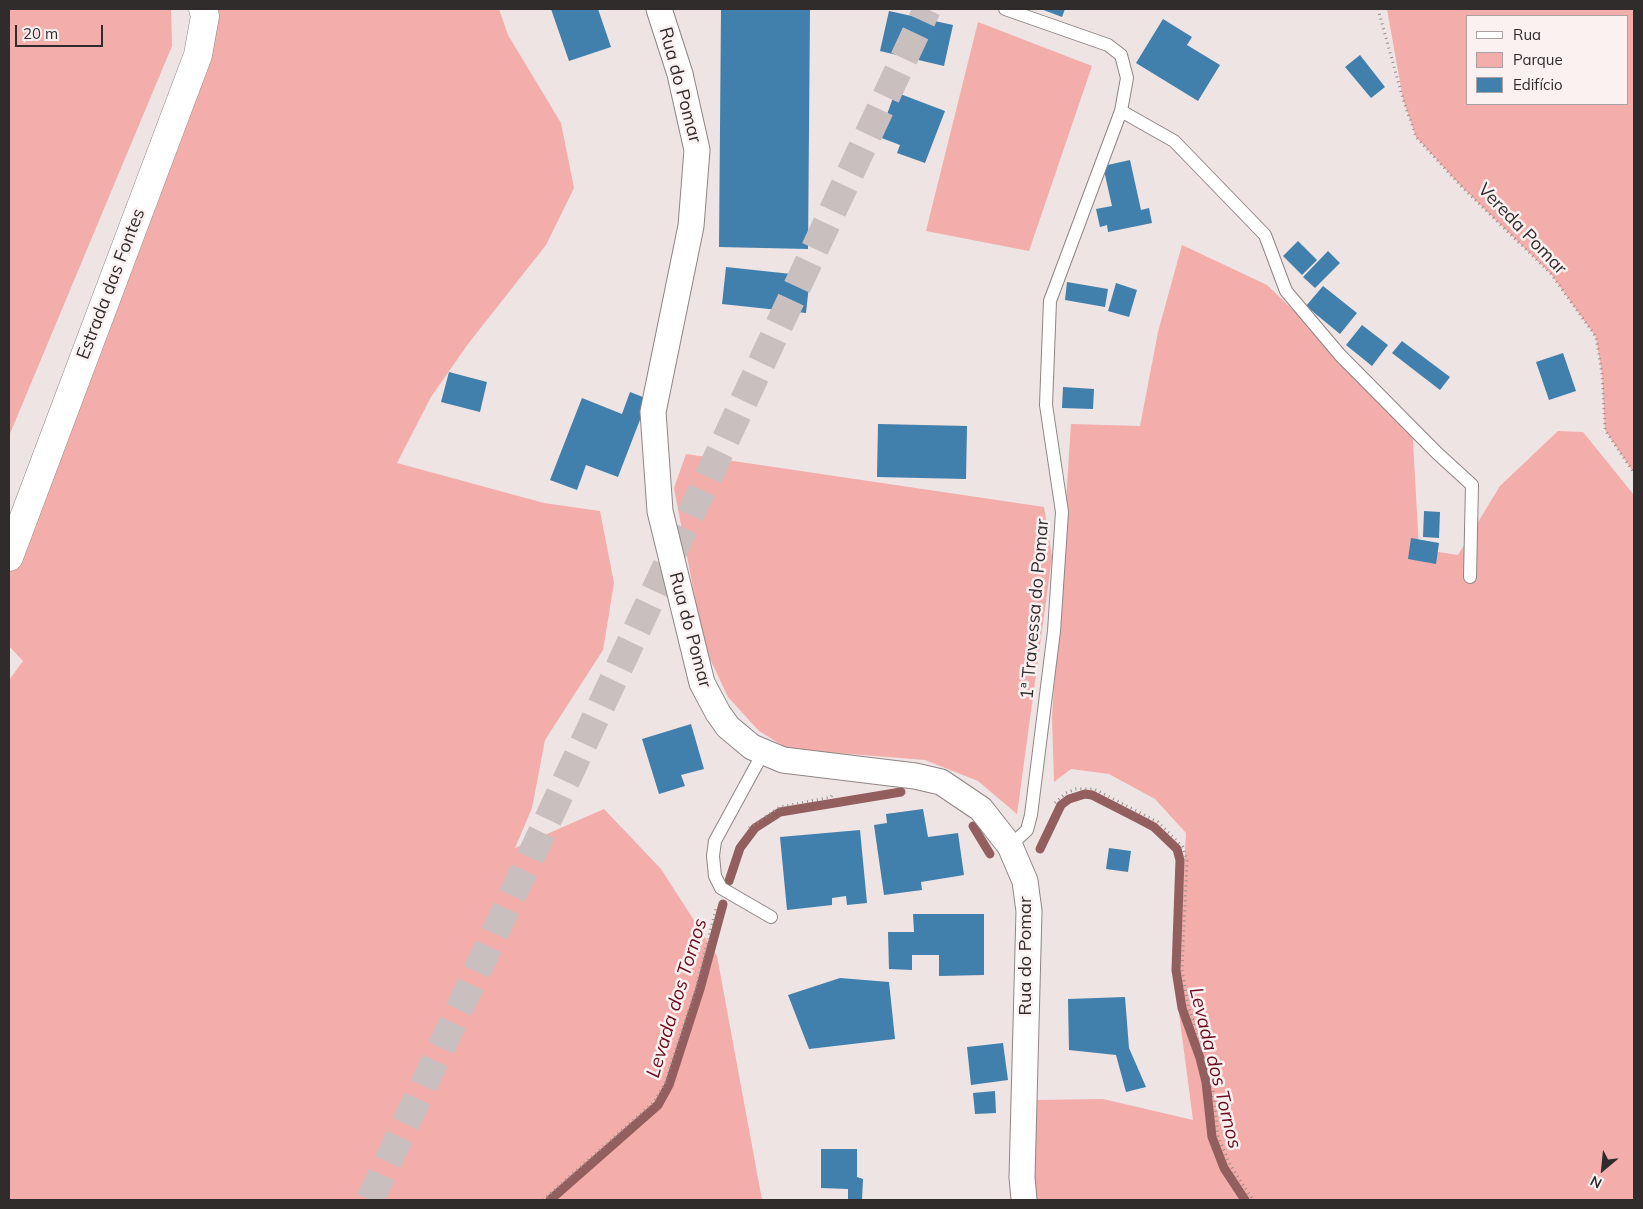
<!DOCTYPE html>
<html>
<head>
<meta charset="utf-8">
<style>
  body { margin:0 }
  #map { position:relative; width:1643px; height:1209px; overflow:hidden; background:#eee4e3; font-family:Mulish,sans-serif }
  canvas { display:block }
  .frame { position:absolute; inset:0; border:10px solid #302c2c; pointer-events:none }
  .legend { position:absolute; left:1466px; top:15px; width:162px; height:90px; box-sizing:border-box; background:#fbf1f1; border:1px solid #aaa2a2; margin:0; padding:6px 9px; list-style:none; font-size:15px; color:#302c2c }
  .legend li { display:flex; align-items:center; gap:10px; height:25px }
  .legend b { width:25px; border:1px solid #aaa2a2 }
  .north { position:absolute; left:1578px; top:1144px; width:50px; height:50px; -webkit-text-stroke:4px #fbf1f1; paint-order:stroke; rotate:208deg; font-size:14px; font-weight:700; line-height:20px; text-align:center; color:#302c2c }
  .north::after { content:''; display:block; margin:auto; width:18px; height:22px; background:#302c2c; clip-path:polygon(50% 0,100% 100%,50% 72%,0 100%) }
  .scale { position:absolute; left:15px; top:25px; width:88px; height:22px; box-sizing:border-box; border:2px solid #302c2c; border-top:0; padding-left:6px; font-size:15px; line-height:18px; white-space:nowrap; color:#302c2c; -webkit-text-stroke:4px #fbf1f1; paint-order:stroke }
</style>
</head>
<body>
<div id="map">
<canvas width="1643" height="1209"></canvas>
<div class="frame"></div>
<ul class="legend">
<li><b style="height:6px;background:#fff"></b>Rua</li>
<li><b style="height:14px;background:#f3adab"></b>Parque</li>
<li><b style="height:14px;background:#417fac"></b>Edifício</li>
</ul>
<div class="north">N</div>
<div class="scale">20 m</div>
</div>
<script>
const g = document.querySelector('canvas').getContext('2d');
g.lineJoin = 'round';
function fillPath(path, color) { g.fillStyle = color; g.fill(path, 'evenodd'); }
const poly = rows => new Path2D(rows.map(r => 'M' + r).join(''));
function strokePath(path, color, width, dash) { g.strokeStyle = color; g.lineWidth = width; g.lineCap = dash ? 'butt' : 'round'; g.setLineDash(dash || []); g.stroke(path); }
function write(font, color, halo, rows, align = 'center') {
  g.font = font + ' Mulish,sans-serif'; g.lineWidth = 5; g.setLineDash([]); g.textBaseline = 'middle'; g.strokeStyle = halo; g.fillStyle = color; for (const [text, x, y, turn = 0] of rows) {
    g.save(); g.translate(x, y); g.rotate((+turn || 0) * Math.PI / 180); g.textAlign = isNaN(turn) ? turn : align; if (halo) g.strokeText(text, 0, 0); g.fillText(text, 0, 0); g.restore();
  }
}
fillPath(poly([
  [9,9,171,9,172,46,9,436],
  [203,9,499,9,508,35,561,123,574,188,546,245,468,344,431,397,397,463,544,503,600,511,614,583,603,650,545,740,532,808,515,848,604,809,661,869,717,956,762,1200,9,1200,9,680,23,661,9,646,9,557],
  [1387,9,1634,9,1634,473,1605,430,1602,374,1596,337,1551,274,1460,185,1416,137,1403,99],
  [1627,16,1627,104,1467,104,1467,16],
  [978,22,1092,66,1029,251,926,231],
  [1182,245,1267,285,1412,424,1419,549,1458,555,1500,486,1558,431,1583,432,1634,495,1634,1200,1036,1200,1034,1182,1036,1100,1103,1099,1193,1120,1177,998,1186,833,1155,799,1109,774,1071,769,1054,782,1052,717,1071,424,1140,426,1158,332],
  [686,454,1044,507,1052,557,1017,814,978,781,925,760,788,749,759,731,728,697,704,646,674,488]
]), '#f3adab');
strokePath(poly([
  [973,826,990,854],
  [1040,849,1061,805,1069,799,1085,794,1092,795,1139,819,1154,827,1177,849,1180,860,1176,970,1182,1008,1200,1058,1206,1082,1212,1137,1224,1168,1245,1200],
  [729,881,740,848,755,828,780,812,901,792],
  [550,1200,658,1105,669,1085,700,989,723,904]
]), '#935e5e', 9);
fillPath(poly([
  [551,9,598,9,611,47,569,61],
  [721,9,810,9,808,249,719,247],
  [1041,9,1065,9,1062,17],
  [889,11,953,25,944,66,880,51],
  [1163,19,1192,37,1187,45,1220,65,1198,101,1136,63],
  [1360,55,1385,87,1371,98,1345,67],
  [895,92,945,111,925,163,897,153,900,145,879,137],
  [1130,160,1141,210,1149,208,1152,223,1108,232,1107,225,1100,227,1096,209,1112,206,1103,166],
  [1298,241,1317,260,1302,275,1283,256],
  [1328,251,1340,263,1315,288,1303,277],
  [726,267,810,276,806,313,722,304],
  [1067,282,1108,289,1105,307,1065,300],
  [1116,283,1137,290,1129,317,1108,311],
  [1323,286,1357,313,1340,334,1306,306],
  [1362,325,1388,345,1372,366,1346,345],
  [1402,341,1450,377,1440,390,1392,353],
  [1563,353,1576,391,1549,400,1536,362],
  [449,372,487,382,480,412,441,402],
  [1063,387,1094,389,1093,409,1062,408],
  [630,392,648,399,618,477,586,465,577,490,550,480,582,398,622,414],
  [878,424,967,426,966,479,877,477],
  [1424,511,1440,512,1439,538,1423,537],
  [1411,538,1439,543,1436,564,1408,559],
  [691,724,704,769,681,775,685,786,659,794,642,739],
  [923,809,928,837,958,833,964,875,921,882,922,890,884,895,874,825,887,823,886,814],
  [860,830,867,903,847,905,846,896,832,898,832,905,787,910,780,837],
  [1109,848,1131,851,1128,872,1106,869],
  [913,914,984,914,984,975,939,976,939,955,912,955,912,970,889,969,888,932,914,932],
  [840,978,889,982,895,1039,809,1049,788,995],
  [1125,997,1129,1048,1146,1087,1126,1092,1116,1055,1069,1050,1068,999],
  [1003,1043,1008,1080,971,1085,967,1047],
  [995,1091,996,1113,975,1114,973,1093],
  [821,1149,857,1149,857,1177,863,1179,862,1200,848,1200,848,1189,821,1188]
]), '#417fac');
strokePath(poly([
  [370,1200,927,9]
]), '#c8bfbe', 28, [28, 14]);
const lane = poly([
  [1005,9,1108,45,1121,55,1127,78,1121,111,1050,301,1046,405,1062,512,1054,631,1031,815,1027,830,1010,846],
  [1121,111,1174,141,1265,235,1286,291,1340,355,1437,453,1472,485,1470,577],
  [763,753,715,841,713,856,715,876,721,888,771,917]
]);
const street = poly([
  [659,9,680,74,697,150,691,226,653,412,660,511,702,683,718,713,728,727,752,747,783,760,915,776,941,782,981,809,1010,846,1025,881,1029,911,1022,1177,1024,1200]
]);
const secondary = poly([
  [9,557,198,55,205,16,203,9]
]);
strokePath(lane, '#8e8585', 14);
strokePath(street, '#8e8585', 27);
strokePath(secondary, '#8e8585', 29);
strokePath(poly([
  [1378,9,1403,99,1416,137,1460,185,1551,274,1596,337,1602,374,1605,430,1634,473],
  [1055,803,1066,793,1076,789,1094,789,1158,822,1183,847,1187,860,1182,970,1188,1006,1206,1056,1212,1081,1218,1136,1230,1165,1253,1200],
  [749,828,780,807,831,797,833,793],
  [543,1200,654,1102,665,1083,696,988,716,909]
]), '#958e8d', 3, [1, 4]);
strokePath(lane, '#fff', 12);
strokePath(street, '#fff', 25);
strokePath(secondary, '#fff', 28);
write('18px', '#302c2c', '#fbf1f1', [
  ["Rua do Pomar",680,85,75],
  ["Vereda Pomar",1522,229,46],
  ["Estrada das Fontes",111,284,-69],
  ["1ª Travessa do Pomar",1035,609,-85],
  ["Rua do Pomar",690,630,75],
  ["Rua do Pomar",1026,956,-90]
]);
write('italic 19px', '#690c19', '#fbf1f1', [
  ["Levada dos Tornos",677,998,-73],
  ["Levada dos Tornos",1215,1068,76]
]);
</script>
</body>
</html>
